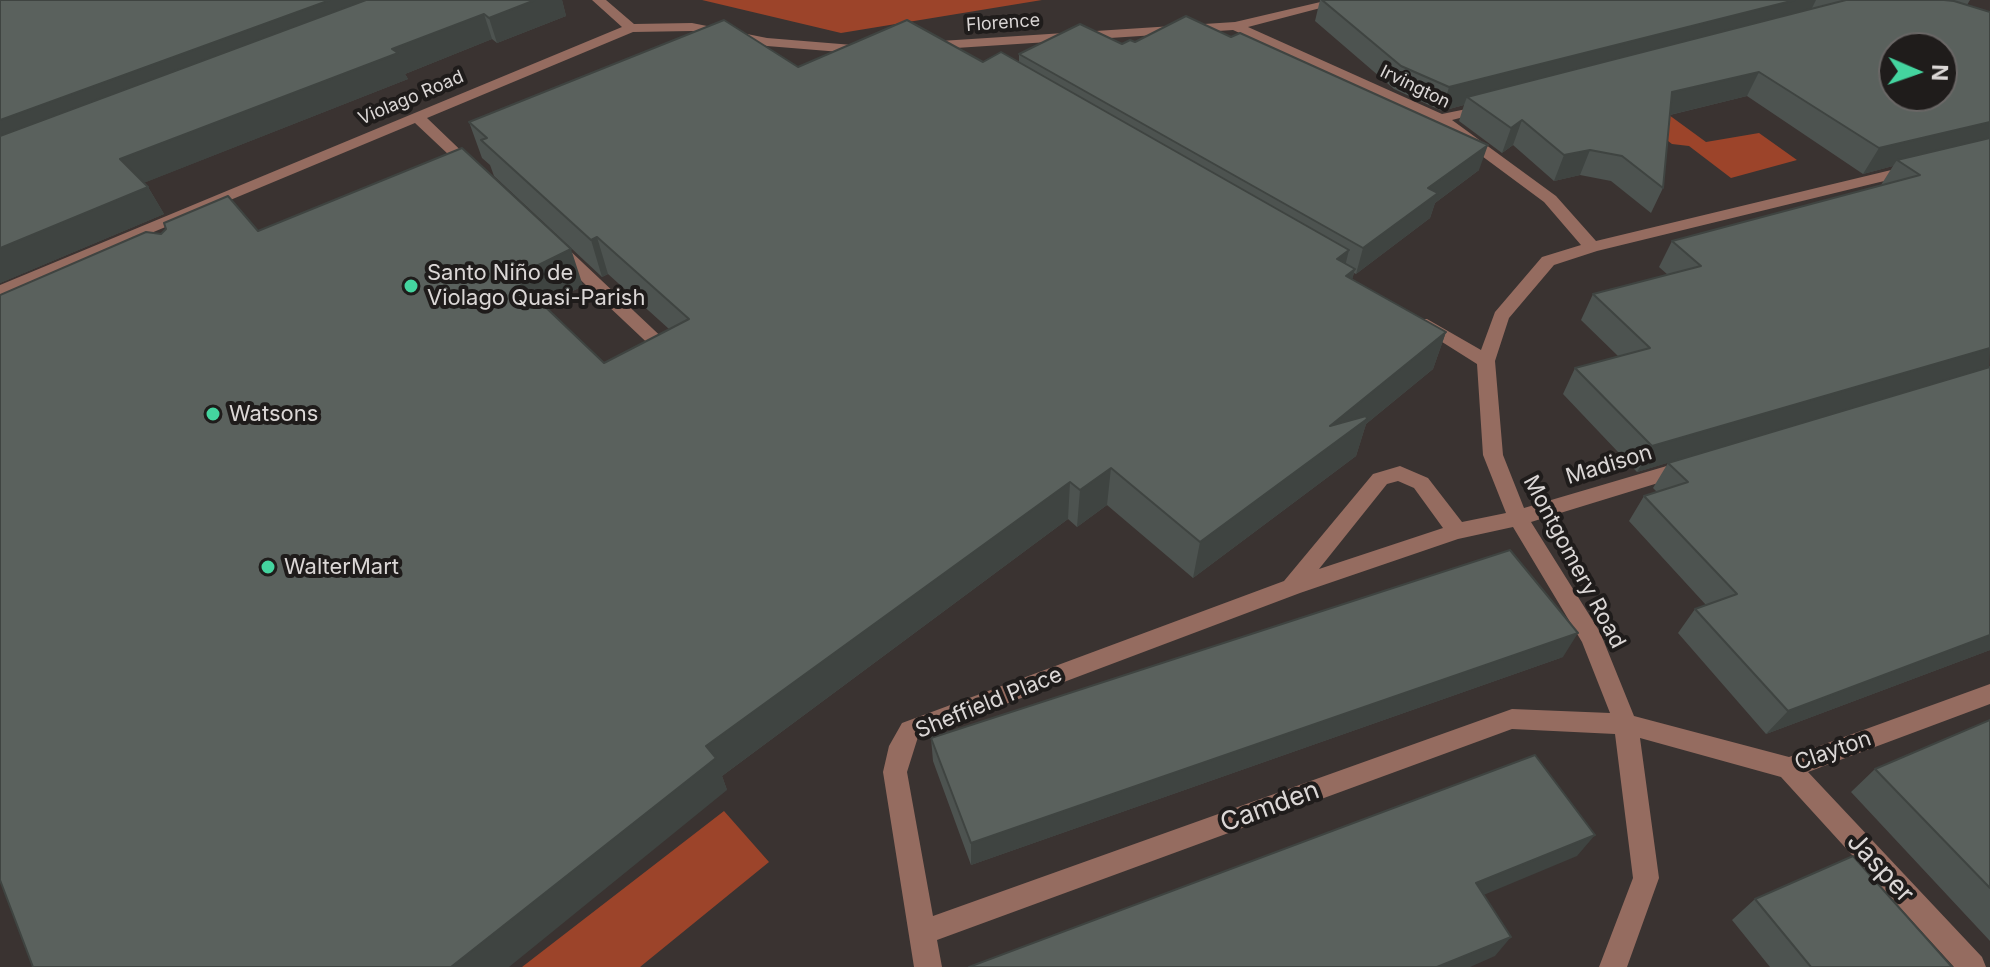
<!DOCTYPE html>
<html>
<head>
<meta charset="utf-8">
<style>
  body { margin:0 }
  #map { position:relative; width:1990px; height:967px; overflow:hidden; background:#3a3331; font-family:Inter,sans-serif }
  canvas { display:block }
  .north { position:absolute; left:1878px; top:32px; width:80px; height:80px; box-sizing:border-box; background:#1f1c1b; border:2px solid #6a6766; border-radius:50%; rotate:92deg; font-size:22px; font-weight:700; line-height:32px; text-align:center; color:#dbd7d6 }
  .north::after { content:''; display:block; margin:auto; width:28px; height:36px; background:#44d49f; clip-path:polygon(50% 0,100% 100%,50% 72%,0 100%) }
</style>
</head>
<body>
<div id="map">
<canvas width="1990" height="967"></canvas>
<div class="north">N</div>
</div>
<script>
const g = document.querySelector('canvas').getContext('2d');
g.lineJoin = 'round';
function fillPath(path, color) { g.fillStyle = color; g.fill(path, 'evenodd'); }
const poly = rows => new Path2D(rows.map(r => 'M' + r).join(''));
function strokePath(path, color, width, dash) { g.strokeStyle = color; g.lineWidth = width; g.lineCap = dash ? 'butt' : 'round'; g.setLineDash(dash || []); g.stroke(path); }
function write(font, color, halo, rows, align = 'center') {
  g.font = font + ' Inter,sans-serif'; g.lineWidth = 8; g.setLineDash([]); g.textBaseline = 'middle'; g.strokeStyle = halo; g.fillStyle = color; for (const [text, x, y, turn = 0] of rows) {
    g.save(); g.translate(x, y); g.rotate((+turn || 0) * Math.PI / 180); g.textAlign = isNaN(turn) ? turn : align; if (halo) g.strokeText(text, 0, 0); g.fillText(text, 0, 0); g.restore();
  }
}
fillPath(poly([
  [702,0,1042,0,841,33],
  [1669,115,1706,142,1759,133,1797,160,1731,178,1689,146,1672,144,1643,122],
  [724,811,769,862,640,967,522,967]
]), '#9c442a');
fillPath(poly([
  [592,0,606,0,634,24,692,23,767,38,865,46,872,50,865,54,767,46,692,31,633,32,427,118,476,165,476,171,466,171,415,123,0,296,0,285,622,27,592,0],
  [1329,0,1351,0,1248,27,1442,114,1491,104,1491,110,1452,120,1556,196,1596,241,1912,165,1920,170,1917,173,1597,251,1554,265,1509,318,1495,361,1503,455,1524,508,1687,460,1697,467,1694,472,1531,522,1600,632,1634,716,1789,757,1990,684,1990,704,1808,772,1982,957,1986,967,1954,967,1781,777,1640,738,1659,878,1627,967,1599,967,1633,878,1615,734,1512,729,937,940,942,967,914,967,883,772,889,746,902,723,1284,581,1373,474,1400,466,1428,478,1462,522,1506,513,1483,455,1477,364,1412,323,1415,319,1427,319,1481,350,1495,312,1542,257,1581,245,1544,202,1436,122,1233,30,925,50,918,46,925,42,1235,22,1329,0],
  [1398,481,1414,488,1443,528,1319,569,1387,484,1398,481],
  [1513,527,1582,642,1610,713,1512,709,933,916,907,772,918,737,1300,593,1458,539,1513,527],
  [559,245,565,246,670,345,673,349,670,353,658,353,553,254,553,246,559,245]
]), '#956c60');
fillPath(poly([
  [0,0,562,0,566,16,497,43,492,39,405,74,408,79,143,183,148,187,164,214,0,283],
  [1320,0,1970,0,1967,5,1990,650,1766,734,1678,633,1695,609,1706,605,1629,521,1644,496,1657,492,1653,488,1668,463,1713,449,1637,472,1563,394,1575,368,1618,356,1581,320,1593,294,1668,275,1659,267,1672,241,1881,185,1893,166,1863,174,1747,96,1670,115,1663,188,1651,213,1611,181,1580,175,1554,181,1513,145,1502,153,1459,121,1464,105,1442,111,1394,89,1315,21],
  [1122,44,1479,170,1435,203,1430,218,1356,274,1354,273,1352,279,1446,332,1433,369,1366,424,1356,456,1193,578,1107,505,1077,527,1068,519,722,776,727,790,161,234,258,231,583,286,544,305,604,363,669,329,608,274,602,277,494,176,490,165,482,158,469,122,798,67,983,62,1019,62,1019,54],
  [1563,657,971,865,933,761,931,738],
  [1990,720,1990,941,1851,792,1875,769],
  [1755,899,1952,967,1770,967,1732,920]
]), '#4d5350');
fillPath(poly([
  [330,0,406,0,0,153,0,120],
  [535,0,562,0,566,16,497,43,489,18],
  [1795,0,1816,0,1808,16,1467,97,1464,105,1442,111,1449,87],
  [484,14,492,39,405,74,408,79,136,186,120,159,392,49],
  [1759,72,1747,96,1661,117,1672,92],
  [1522,120,1513,145,1502,153,1511,128],
  [1990,122,1990,142,1897,160,1893,166,1863,174,1879,148],
  [1488,145,1479,170,1435,203,1430,218,1356,274,1363,248,1428,188],
  [1590,150,1580,175,1554,181,1564,155],
  [148,187,164,214,0,283,0,248],
  [597,237,608,274,602,277,591,240],
  [571,249,583,286,527,313,514,277],
  [1349,250,1340,287,1337,259],
  [1355,269,1345,306,1346,276],
  [1446,332,1433,369,1366,424,1356,456,1193,578,1200,542,1330,426],
  [1990,348,1989,368,1637,472,1652,446],
  [1111,468,1107,505,1077,527,1080,490],
  [1070,482,1068,519,722,776,727,790,509,967,451,967,706,746],
  [1578,633,1563,657,971,865,971,843],
  [1990,635,1990,650,1766,734,1788,711],
  [1595,835,1577,856,1462,904,1476,883],
  [1511,937,1495,956,1470,967,1437,967]
]), '#3f4441');
const building = poly([
  [0,0,330,0,0,120,0,0],
  [366,0,535,0,489,18,484,14,392,49,398,53,120,159,148,187,0,248,0,136,366,0],
  [1322,0,1795,0,1449,87,1401,66,1322,0],
  [1846,0,1944,0,1954,1,1990,12,1990,122,1879,148,1759,72,1672,92,1663,188,1622,156,1590,150,1564,155,1522,120,1511,128,1467,97,1846,0],
  [1894,48,1942,48,1942,96,1894,96,1894,48],
  [1186,16,1231,37,1240,33,1488,145,1428,188,1438,193,1363,248,1019,54,1080,24,1122,44,1130,40,1135,42,1186,16],
  [724,20,798,67,907,20,983,62,1001,52,1349,250,1337,259,1355,269,1346,276,1446,332,1330,426,1366,416,1367,419,1200,542,1111,468,1080,490,1070,482,706,746,716,758,451,967,33,967,0,880,0,295,146,232,161,234,166,229,164,223,228,196,258,231,462,148,571,249,514,277,604,363,689,319,597,237,591,240,481,140,487,138,469,122,724,20],
  [1990,138,1990,348,1652,446,1575,368,1650,348,1593,294,1701,266,1672,241,1920,175,1897,160,1990,138],
  [1990,367,1990,635,1788,711,1695,609,1737,594,1644,496,1688,482,1668,463,1990,367],
  [1510,550,1578,633,971,843,931,738,1510,550],
  [1990,720,1990,888,1875,769,1990,720],
  [1535,755,1595,835,1476,883,1511,937,1437,967,969,967,1535,755],
  [1853,856,1952,967,1811,967,1755,899,1853,856]
]);
fillPath(building, '#5a615d');
strokePath(building, '#3f4441', 2);
for (const [x, y, r, color] of [
  [411,286,8,"#44d49f"],
  [213,414,8,"#44d49f"],
  [268,567,8,"#44d49f"]
]) { const dot = new Path2D(); dot.arc(x, y, r, 0, 2 * Math.PI); g.fillStyle = color; g.fill(dot); strokePath(dot, '#1f1c1b', 3); }
write('18px', '#dbd7d6', '#1f1c1b', [
  ["Florence",1003,23,-4],
  ["Irvington",1415,87,26],
  ["Violago Road",411,98,-23]
]);
write('22px', '#dbd7d6', '#1f1c1b', [
  ["Santo Niño de",427,273],
  ["Violago Quasi-Parish",427,298],
  ["Watsons",229,414],
  ["WalterMart",284,567]
], 'left');
write('22px', '#dbd7d6', '#1f1c1b', [
  ["Madison",1609,465,-17],
  ["Montgomery Road",1574,562,62],
  ["Sheffield Place",989,703,-22],
  ["Clayton",1833,751,-19]
]);
write('26px', '#dbd7d6', '#1f1c1b', [
  ["Camden",1270,807,-20],
  ["Jasper",1880,868,47]
]);
</script>
</body>
</html>
